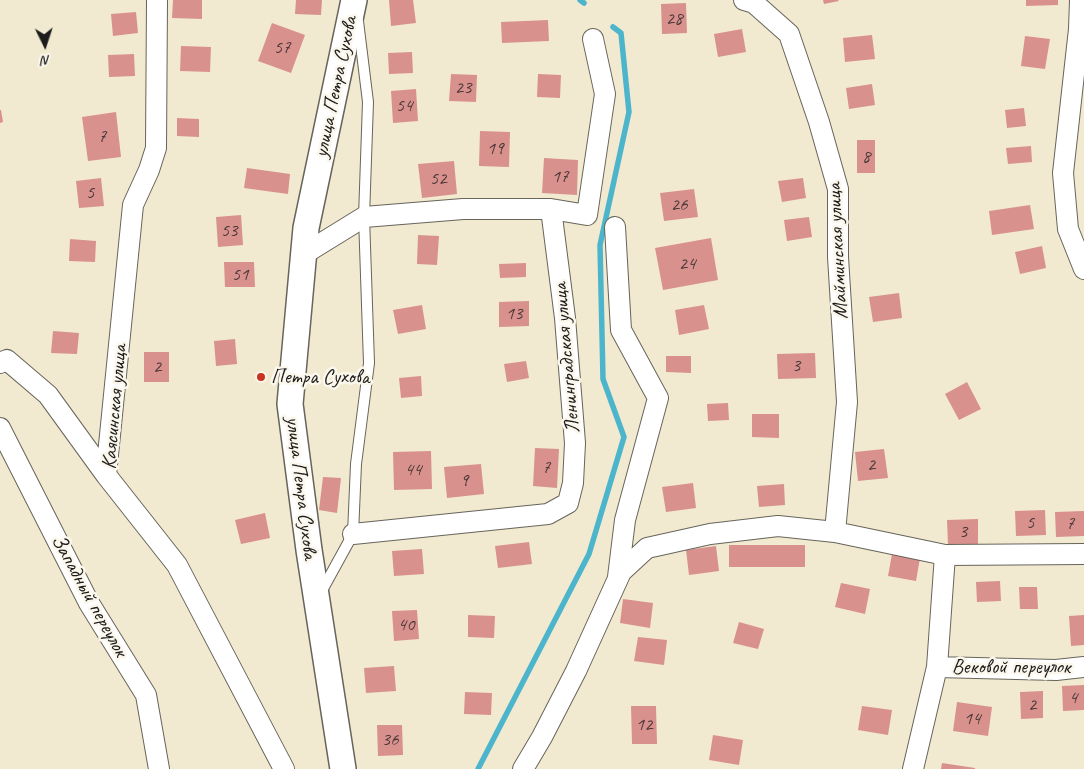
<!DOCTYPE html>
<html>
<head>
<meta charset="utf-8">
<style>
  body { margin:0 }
  #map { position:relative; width:1084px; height:769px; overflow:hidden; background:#f1ead0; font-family:Caveat,sans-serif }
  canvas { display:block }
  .north { position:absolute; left:20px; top:20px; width:50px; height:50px; -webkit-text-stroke:4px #fbf7ec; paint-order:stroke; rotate:176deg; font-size:14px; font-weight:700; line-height:20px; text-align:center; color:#1c1c1c }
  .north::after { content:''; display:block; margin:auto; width:18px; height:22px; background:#1c1c1c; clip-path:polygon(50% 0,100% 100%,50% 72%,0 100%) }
</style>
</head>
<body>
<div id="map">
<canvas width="1084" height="769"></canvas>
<div class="north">N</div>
</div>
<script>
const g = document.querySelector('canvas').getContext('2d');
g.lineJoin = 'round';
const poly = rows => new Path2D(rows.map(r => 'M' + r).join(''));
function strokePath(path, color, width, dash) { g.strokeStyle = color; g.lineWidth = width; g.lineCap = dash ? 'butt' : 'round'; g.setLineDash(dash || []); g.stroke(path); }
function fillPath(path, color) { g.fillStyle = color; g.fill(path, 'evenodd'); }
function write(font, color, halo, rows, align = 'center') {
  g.font = font + ' Caveat,sans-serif'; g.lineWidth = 5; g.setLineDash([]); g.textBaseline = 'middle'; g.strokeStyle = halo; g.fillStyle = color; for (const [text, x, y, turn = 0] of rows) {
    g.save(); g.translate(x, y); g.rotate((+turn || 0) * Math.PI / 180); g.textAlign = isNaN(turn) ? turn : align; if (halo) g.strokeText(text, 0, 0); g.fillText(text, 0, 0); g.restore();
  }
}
strokePath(poly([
  [580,0,584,3],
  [478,769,589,554,624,437,603,379,600,245,629,112,621,33,613,27]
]), '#4db5cb', 5.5);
fillPath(poly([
  [173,0,202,0,202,19,172,18],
  [296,0,322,0,321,15,295,14],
  [389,0,413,0,416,23,391,26],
  [823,0,838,0,839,1,824,4],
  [1026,0,1058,0,1058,5,1026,6],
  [686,3,687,33,662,34,661,4],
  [136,12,138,33,113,36,111,14],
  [548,20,549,41,502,43,501,22],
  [272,23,305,35,291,73,258,61],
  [742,29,746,52,718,57,714,34],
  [872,35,875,59,845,62,843,38],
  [1025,36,1050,39,1045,69,1021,66],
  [181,46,211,47,210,72,180,71],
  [412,52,413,73,389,74,388,53],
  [134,54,135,76,109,77,108,55],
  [451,74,477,75,476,102,449,101],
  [538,74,561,75,560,98,537,97],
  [872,84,875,105,849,109,846,88],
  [416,89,418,121,393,123,391,91],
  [1024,108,1026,126,1007,128,1005,110],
  [0,110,1,110,3,122,0,123],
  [116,112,121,157,88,161,82,117],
  [177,118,199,119,199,137,177,136],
  [480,131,510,132,509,167,479,166],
  [857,140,875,140,875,173,857,173],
  [1031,146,1032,162,1008,164,1006,148],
  [544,158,578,160,577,195,542,193],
  [454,161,457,194,422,198,418,164],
  [247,168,290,174,288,194,244,188],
  [101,178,104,206,79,208,76,181],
  [803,178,806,198,782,202,778,181],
  [694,189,698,217,664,221,660,193],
  [1030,205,1034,229,992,235,989,211],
  [241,215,243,245,218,247,216,217],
  [809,217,812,237,787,241,784,220],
  [418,235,439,236,437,265,417,264],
  [711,238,718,280,663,290,655,248],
  [70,239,96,241,95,262,69,261],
  [1042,246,1046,268,1020,274,1015,252],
  [224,262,254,262,255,287,225,287],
  [526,263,526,277,500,278,499,264],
  [899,293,902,318,873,322,869,297],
  [529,301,529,326,499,327,499,302],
  [422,305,426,329,398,334,393,310],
  [704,305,709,329,679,335,675,310],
  [53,331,79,333,77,354,51,353],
  [235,339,237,364,216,366,214,341],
  [144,352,169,352,169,382,144,382],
  [815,353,816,378,778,379,777,354],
  [666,356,691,356,691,373,666,372],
  [526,361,529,378,507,382,504,364],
  [421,376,422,396,401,398,399,378],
  [967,382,981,409,959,420,945,394],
  [728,403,729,420,708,421,707,404],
  [752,414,779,414,779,438,752,437],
  [535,448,559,449,557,488,533,486],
  [884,449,888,478,858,481,855,452],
  [431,451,432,489,394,490,393,452],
  [481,464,484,494,447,498,444,467],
  [323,477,341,478,337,513,319,510],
  [693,483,696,508,666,512,662,487],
  [784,484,785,505,759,507,757,486],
  [1045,510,1046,535,1016,536,1015,511],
  [1084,511,1084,536,1056,537,1055,512],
  [265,513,270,538,241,544,235,520],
  [978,519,978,544,948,545,947,520],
  [529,542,532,564,498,568,495,546],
  [729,545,805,545,805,567,729,567],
  [716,546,719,571,689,575,686,550],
  [422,549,424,574,394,576,392,551],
  [892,554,920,558,916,581,888,576],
  [1000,581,1001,601,977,602,976,582],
  [841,583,870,589,865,614,835,607],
  [1019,587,1037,587,1038,609,1020,609],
  [623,599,653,603,650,628,620,623],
  [417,610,419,639,394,641,392,611],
  [468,615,495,616,494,638,468,637],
  [1084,615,1084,645,1071,646,1069,616],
  [739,622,764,629,758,649,733,643],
  [638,637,667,640,664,665,634,661],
  [394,666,396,691,366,693,364,668],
  [1084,685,1084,710,1063,711,1062,686],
  [1043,691,1043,718,1021,719,1020,692],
  [465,692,492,693,491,715,464,714],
  [957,702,992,707,988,736,953,731],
  [631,706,656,706,657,744,632,744],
  [862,706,892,710,888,735,858,730],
  [377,725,402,725,403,755,378,756],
  [713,735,743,740,739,765,709,760],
  [942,763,975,768,975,769,941,769]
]), '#d9918e');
const service = poly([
  [320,594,353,534,356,464,369,363,364,217,368,102,358,21]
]);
const minor = poly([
  [157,0,156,148,149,170,133,205,106,475,177,565,284,769],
  [744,0,754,3,789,34,819,122,838,189,838,257,847,402,835,532],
  [1080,0,1079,29,1063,173,1068,229,1084,269],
  [615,227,621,330,658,398,625,520,618,577],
  [304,254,364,217,463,209,551,209,587,215,605,94,593,39],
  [0,363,7,360,48,395,106,475],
  [0,428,89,603,146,695,159,769],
  [353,534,548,514,568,503,573,483,575,443,565,318,551,209],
  [937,667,1056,670,1084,667],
  [523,769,542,737,576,671,621,572,647,548,710,534,778,526,835,532,945,555,1084,554],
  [913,769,937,667,945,555]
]);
const tertiary = poly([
  [343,769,309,550,290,404,306,228,354,0]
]);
strokePath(service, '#67645b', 12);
strokePath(minor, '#67645b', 22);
strokePath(tertiary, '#67645b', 28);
strokePath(service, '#fff', 10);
strokePath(minor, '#fff', 20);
strokePath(tertiary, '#fff', 25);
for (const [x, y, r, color] of [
  [261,377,5,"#c8321e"]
]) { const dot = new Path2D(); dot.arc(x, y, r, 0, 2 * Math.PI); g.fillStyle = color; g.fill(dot); strokePath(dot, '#fbf7ec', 2); }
write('19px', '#4b3938', null, [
  ["28",674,19],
  ["57",282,48],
  ["23",463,88],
  ["54",404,106],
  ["7",102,137],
  ["19",495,149],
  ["8",866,157],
  ["17",560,177],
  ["52",438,179],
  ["5",90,193],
  ["26",679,205],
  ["53",229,231],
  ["24",687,264],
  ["51",240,275],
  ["13",514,314],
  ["3",796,366],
  ["2",157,367],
  ["2",871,465],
  ["7",546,468],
  ["44",413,470],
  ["9",464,481],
  ["5",1030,523],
  ["7",1070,524],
  ["3",963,532],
  ["40",406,625],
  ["4",1073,698],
  ["2",1032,705],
  ["14",972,719],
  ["12",644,725],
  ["36",390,740]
]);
write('21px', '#1c1c1c', '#fbf7ec', [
  ["улица Петра Сухова",336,87,-78],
  ["Майминская улица",838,251,-93],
  ["Ленинградская улица",567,358,-95],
  ["Каясинская улица",115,407,-85],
  ["улица Петра Сухова",301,488,83],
  ["Западный переулок",89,596,61],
  ["Вековой переулок",1011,667]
]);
write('21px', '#1c1c1c', '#fbf7ec', [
  ["Петра Сухова",271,377]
], 'left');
</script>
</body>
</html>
